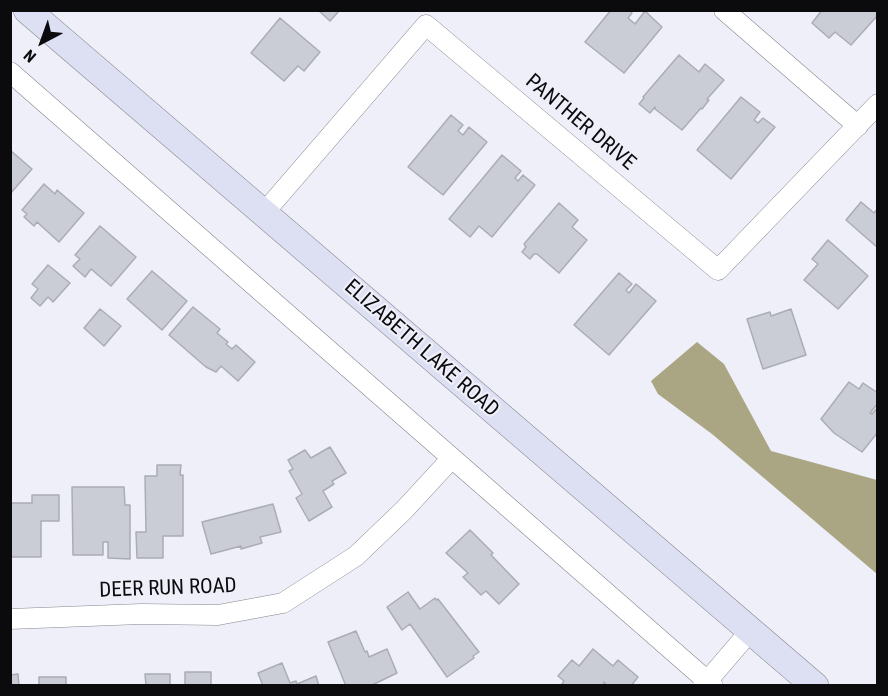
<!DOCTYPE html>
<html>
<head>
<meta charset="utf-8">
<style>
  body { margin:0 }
  #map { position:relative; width:888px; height:696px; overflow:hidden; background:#eeeff8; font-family:"Roboto Condensed",sans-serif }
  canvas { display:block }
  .frame { position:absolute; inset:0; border:12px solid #0b0b0e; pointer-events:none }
  .north { position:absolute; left:12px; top:12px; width:60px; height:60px; -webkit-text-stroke:4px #eeeff8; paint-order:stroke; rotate:221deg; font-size:16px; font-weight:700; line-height:24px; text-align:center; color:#0b0b0e }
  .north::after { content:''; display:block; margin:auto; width:21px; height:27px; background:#0b0b0e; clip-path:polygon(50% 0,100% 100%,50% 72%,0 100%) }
</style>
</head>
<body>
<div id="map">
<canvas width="888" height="696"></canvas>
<div class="frame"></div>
<div class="north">N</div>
</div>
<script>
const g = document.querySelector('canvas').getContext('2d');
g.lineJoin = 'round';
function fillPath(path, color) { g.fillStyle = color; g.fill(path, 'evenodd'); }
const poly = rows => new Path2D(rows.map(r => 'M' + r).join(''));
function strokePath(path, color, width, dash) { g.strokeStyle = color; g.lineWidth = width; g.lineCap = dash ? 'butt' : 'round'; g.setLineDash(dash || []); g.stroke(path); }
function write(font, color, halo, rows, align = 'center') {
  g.font = font + ' "Roboto Condensed",sans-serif'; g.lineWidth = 4.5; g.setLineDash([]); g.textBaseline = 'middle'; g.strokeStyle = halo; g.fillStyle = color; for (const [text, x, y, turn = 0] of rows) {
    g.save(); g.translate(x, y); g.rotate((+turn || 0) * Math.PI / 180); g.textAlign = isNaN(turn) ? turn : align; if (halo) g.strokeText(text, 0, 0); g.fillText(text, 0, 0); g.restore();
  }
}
fillPath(poly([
  [697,342,724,364,771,451,877,480,877,574,712,434,658,394,651,381]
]), '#aaa683');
const building = poly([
  [318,10,340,10,330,21,318,10],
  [611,10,629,10,632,13,628,18,635,24,645,11,662,27,624,73,585,42,611,10],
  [822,10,878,10,878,15,851,45,835,32,829,38,812,23,822,10],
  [280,18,320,52,304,71,298,66,284,81,251,53,280,18],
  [679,55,699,72,705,64,724,80,707,99,709,100,702,109,701,108,682,130,655,109,655,107,650,113,639,104,644,98,643,97,679,55],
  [741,97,760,112,754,120,758,123,763,118,775,127,731,179,697,150,741,97],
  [451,115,463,125,458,131,463,135,469,127,487,142,443,195,408,167,451,115],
  [10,150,32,169,10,194,10,150],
  [502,155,521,171,515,178,518,181,523,175,535,185,492,237,479,226,470,237,449,219,502,155],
  [44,184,55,194,57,190,84,213,59,242,37,222,34,226,24,217,27,214,22,210,44,184],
  [861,202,874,213,878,208,878,248,846,220,861,202],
  [559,203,578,220,572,227,587,240,559,273,537,254,534,254,530,259,522,252,526,247,524,244,559,203],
  [100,226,136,257,111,286,91,269,85,277,73,266,80,259,75,255,100,226],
  [828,240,868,276,838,309,804,280,818,264,812,259,828,240],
  [48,265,70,283,53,302,48,297,40,306,31,298,38,289,32,284,48,265],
  [152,271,187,301,162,330,127,299,152,271],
  [619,273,632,284,626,290,629,293,636,284,656,301,609,355,574,325,619,273],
  [193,307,220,329,217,333,228,342,226,344,232,349,236,345,255,362,238,381,221,366,216,372,206,367,169,335,193,307],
  [100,309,121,326,104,346,84,328,100,309],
  [791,309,806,355,763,369,747,319,770,312,771,316,791,309],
  [849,382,859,389,863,383,878,393,878,403,870,413,872,414,878,407,878,432,862,452,834,433,821,419,849,382],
  [330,447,346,473,332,481,334,484,323,491,332,507,309,521,296,498,302,494,289,471,293,469,288,460,305,450,311,458,330,447],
  [157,465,181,465,180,475,183,475,183,536,163,536,163,558,137,558,136,532,146,532,145,476,157,476,157,465],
  [72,487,124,487,125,505,130,505,130,559,108,558,108,542,103,542,103,555,73,555,72,487],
  [32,495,59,495,59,521,41,521,41,557,10,557,10,503,32,503,32,495],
  [273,504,281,532,260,537,262,543,241,549,241,546,211,554,202,522,273,504],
  [470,530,493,553,491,555,519,584,499,604,486,591,481,595,463,577,468,573,446,553,470,530],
  [408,592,420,609,435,598,436,600,438,599,479,652,473,656,474,658,447,677,410,624,402,630,387,607,408,592],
  [356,631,365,652,367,651,369,657,387,649,397,673,370,686,346,686,328,642,356,631],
  [593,649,613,666,618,660,638,677,631,686,607,686,604,682,603,686,565,686,562,684,564,681,558,676,572,660,579,666,593,649],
  [282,663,290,683,296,681,297,684,316,676,319,686,263,686,258,673,282,663],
  [185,672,211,672,211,686,185,686,185,672],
  [18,674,19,686,10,686,10,675,18,674],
  [145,674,170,674,170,686,146,686,145,674],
  [39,677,66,677,66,686,39,686,39,677]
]);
fillPath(building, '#cbcdd6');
strokePath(building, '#abacb4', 1.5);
const minor = poly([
  [724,10,858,126],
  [10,72,713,686],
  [263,214,426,25,718,270,878,104],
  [10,619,141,614,218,615,283,603,356,556,404,510,452,458],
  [703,686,751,630]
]);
const secondary = poly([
  [27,10,815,686]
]);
strokePath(minor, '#85868f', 21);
strokePath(secondary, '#85868f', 28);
strokePath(minor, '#fff', 20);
strokePath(secondary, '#dddff2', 27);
write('21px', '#0b0b0e', '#eeeff8', [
  ["PANTHER DRIVE",580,123,40],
  ["ELIZABETH LAKE ROAD",421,349,41],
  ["DEER RUN ROAD",168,589,-2]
]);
</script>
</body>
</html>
